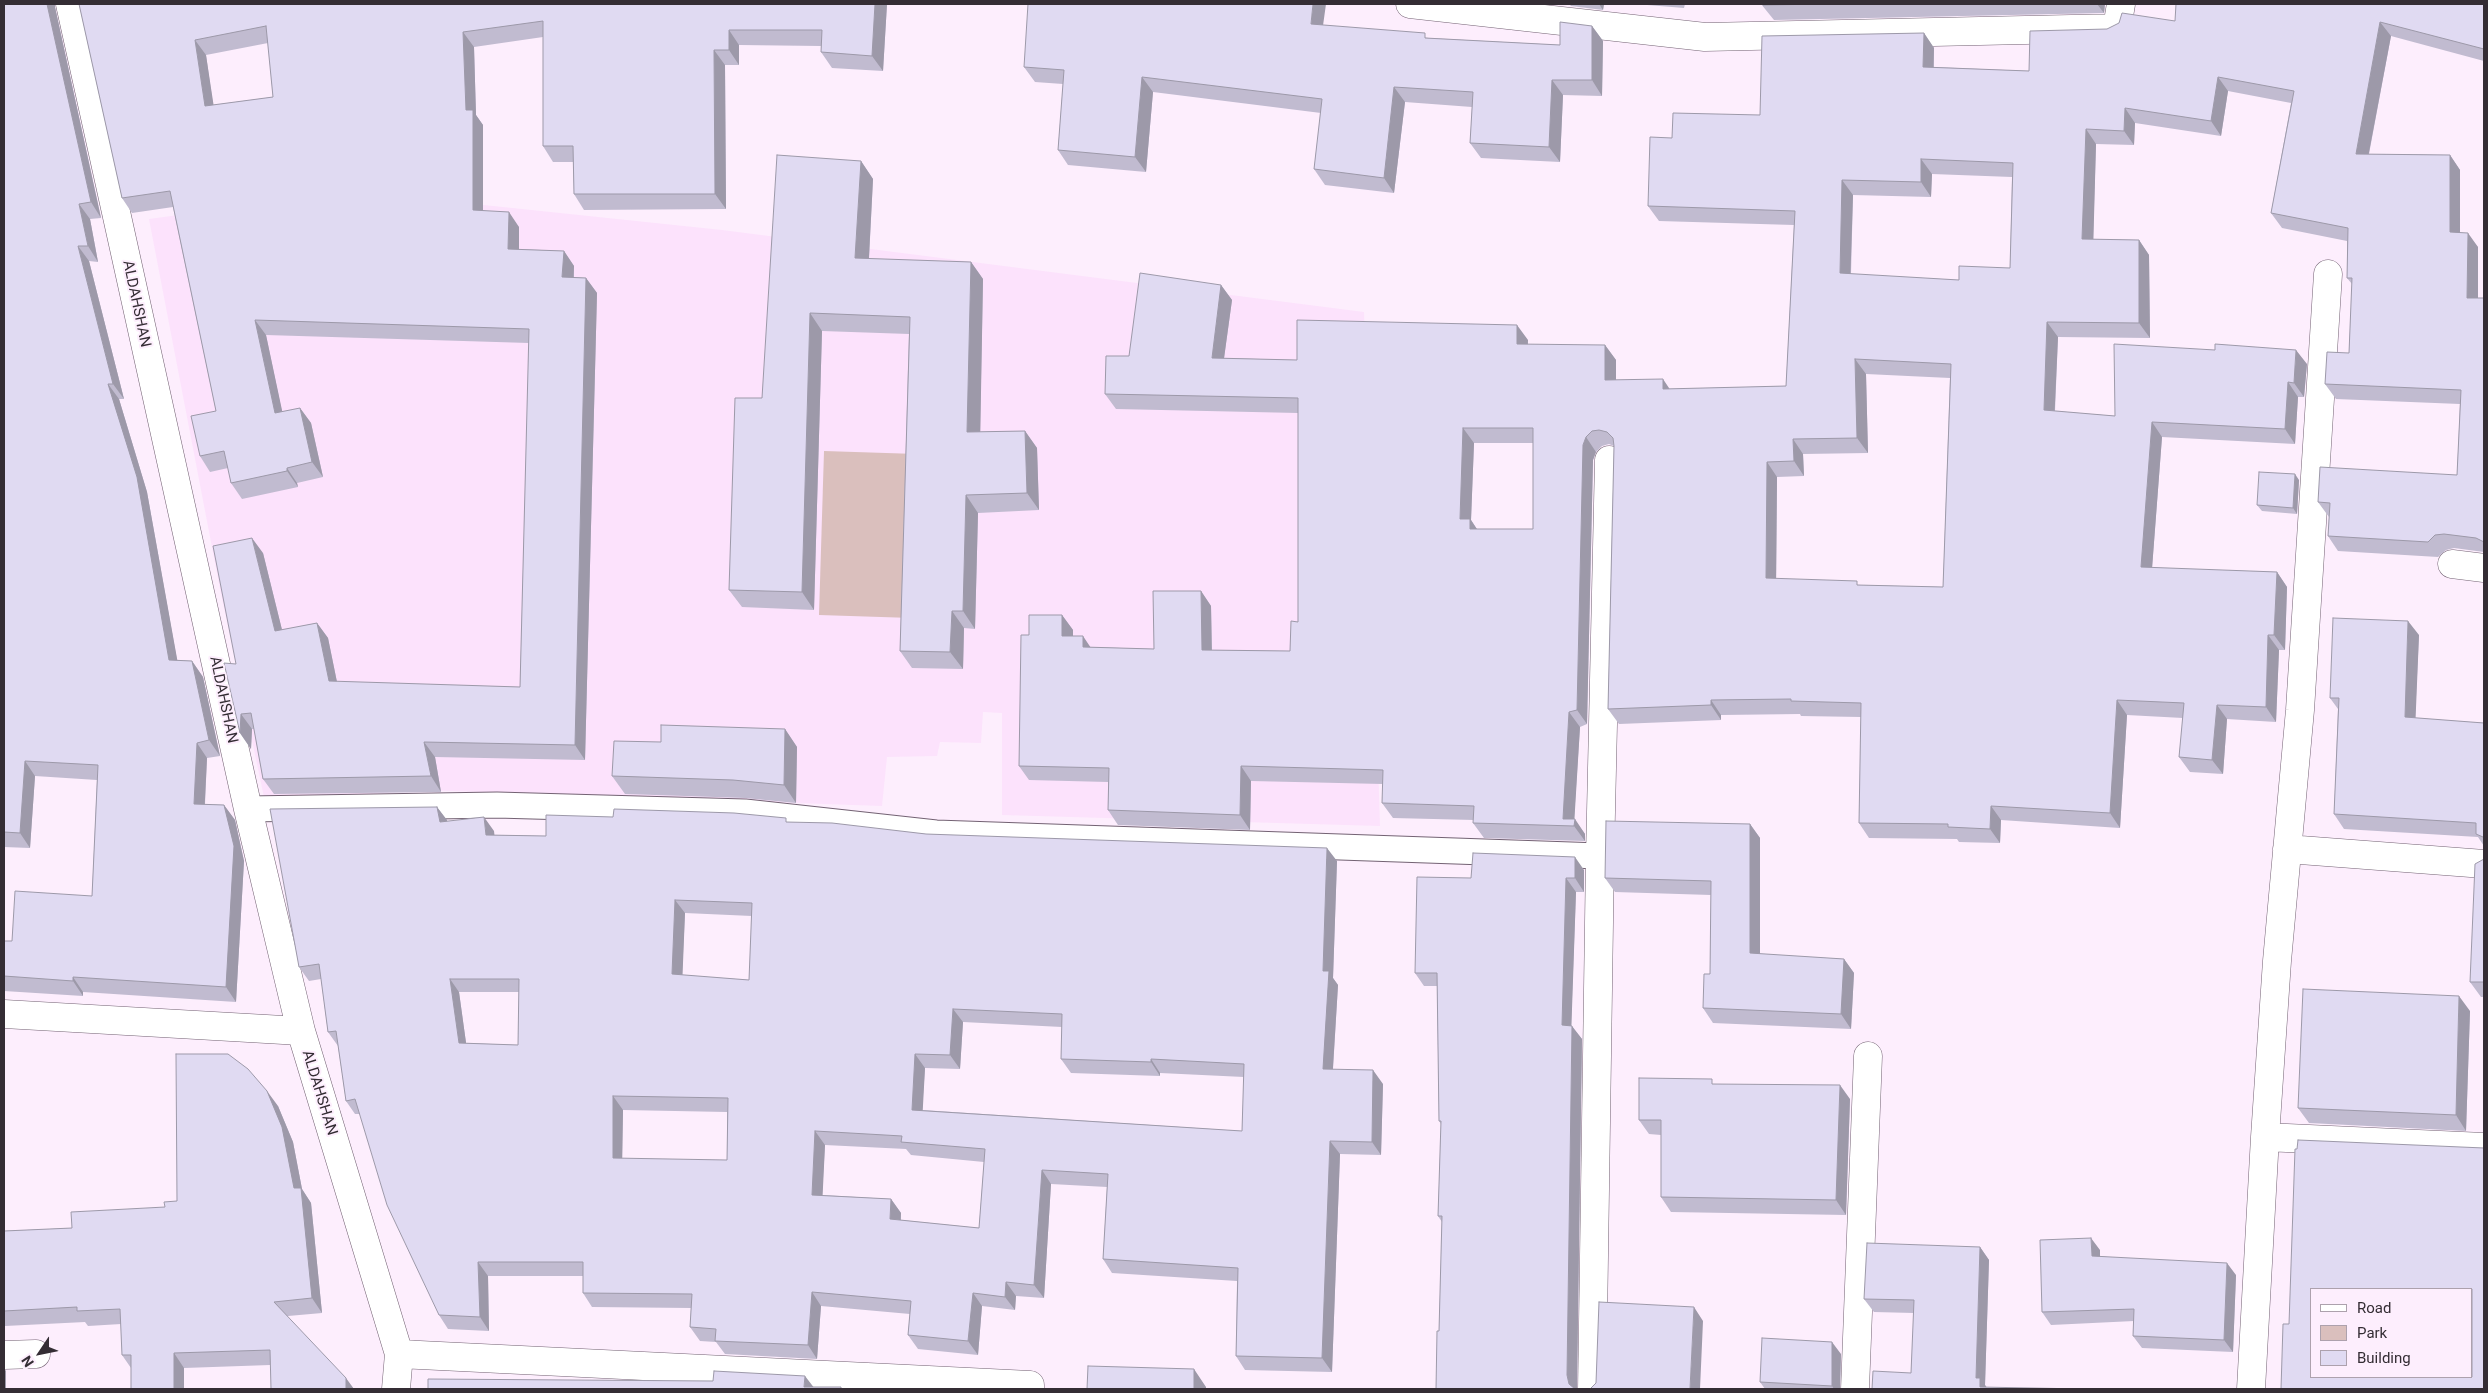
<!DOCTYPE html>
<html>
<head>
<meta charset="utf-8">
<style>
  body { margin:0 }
  #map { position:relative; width:2488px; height:1393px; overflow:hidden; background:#fdeefd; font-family:Roboto,sans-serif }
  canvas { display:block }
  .frame { position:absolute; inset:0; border:5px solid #342d34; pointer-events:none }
  .legend { position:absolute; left:2310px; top:1288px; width:162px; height:90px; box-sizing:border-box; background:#fdeefd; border:1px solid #ada1ad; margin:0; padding:6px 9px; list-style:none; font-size:15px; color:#342d34 }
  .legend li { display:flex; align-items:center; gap:10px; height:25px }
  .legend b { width:25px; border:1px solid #ada1ad }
  .north { position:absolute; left:15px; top:1328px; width:50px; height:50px; -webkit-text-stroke:4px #fdeefd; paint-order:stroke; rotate:236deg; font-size:14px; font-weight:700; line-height:20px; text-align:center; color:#342d34 }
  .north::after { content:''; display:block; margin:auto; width:18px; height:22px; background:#342d34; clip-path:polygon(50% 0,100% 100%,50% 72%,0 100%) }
</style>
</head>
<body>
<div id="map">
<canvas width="2488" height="1393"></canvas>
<div class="frame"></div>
<ul class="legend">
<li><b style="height:6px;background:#fff"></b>Road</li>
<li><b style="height:14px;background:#dabfbd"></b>Park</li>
<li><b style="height:14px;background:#e0daf2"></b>Building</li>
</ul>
<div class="north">N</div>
</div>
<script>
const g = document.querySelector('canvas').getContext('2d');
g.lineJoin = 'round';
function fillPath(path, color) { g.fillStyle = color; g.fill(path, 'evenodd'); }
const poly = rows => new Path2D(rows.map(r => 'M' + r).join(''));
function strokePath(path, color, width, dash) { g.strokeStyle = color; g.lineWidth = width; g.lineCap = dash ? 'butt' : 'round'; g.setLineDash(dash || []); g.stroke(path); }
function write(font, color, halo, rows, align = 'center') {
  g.font = font + ' Roboto,sans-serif'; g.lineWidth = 4; g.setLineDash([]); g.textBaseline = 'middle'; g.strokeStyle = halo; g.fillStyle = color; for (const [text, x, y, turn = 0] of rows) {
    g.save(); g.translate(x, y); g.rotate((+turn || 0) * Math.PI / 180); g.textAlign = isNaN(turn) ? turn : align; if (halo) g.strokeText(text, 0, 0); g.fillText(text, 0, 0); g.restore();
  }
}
fillPath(poly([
  [325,195,417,198,722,230,1364,312,1380,826,1002,815,1002,713,983,712,981,743,940,742,937,756,887,757,882,806,422,790,265,802,220,589,149,219]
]), '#fce2fc');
fillPath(poly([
  [824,451,917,454,912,618,819,615]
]), '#dabfbd');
const lane = poly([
  [248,809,497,805,745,812,936,833,1600,856]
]);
const street = poly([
  [70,4,248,809,301,1031,399,1354,396,1389],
  [1410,4,1705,37,2117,28,2121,4],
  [2452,564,2484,568],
  [2287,849,2484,864],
  [4,1014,301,1031],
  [2265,1137,2484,1147],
  [399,1354,1030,1385,1030,1389],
  [4,1355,36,1354],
  [1592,1389,1600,856,1609,460],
  [1855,1389,1868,1056],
  [2251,1389,2265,1137,2277,961,2300,710,2328,274]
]);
strokePath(lane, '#736273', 27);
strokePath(street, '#736273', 29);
strokePath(lane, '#fff', 25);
strokePath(street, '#fff', 28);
fillPath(poly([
  [4,4,55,4,55,7,101,218,90,219,98,262,89,261,124,399,119,399,147,492,177,660,192,661,203,677,220,756,207,758,205,804,224,805,235,820,244,861,236,1002,83,992,83,996,4,991,4,941,12,941,92,896,97,780,35,776,30,848,4,847],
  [79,4,887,4,883,71,832,68,821,52,821,46,739,45,739,65,725,65,726,209,584,210,574,194,573,162,553,162,543,146,543,37,474,47,476,115,483,125,483,210,519,227,519,249,564,251,574,266,574,277,586,278,597,293,585,760,435,757,441,792,274,794,263,779,254,729,252,729,251,749,240,733,236,664,263,553,282,630,317,623,328,638,337,682,520,687,529,343,266,335,282,412,300,408,311,423,323,477,297,483,298,487,242,499,231,483,228,468,210,472,200,456,216,411,173,207,132,213,122,198],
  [268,43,273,97,213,105,206,55],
  [1569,4,1604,4,1603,10,1571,6],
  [1635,4,1685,4,1684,8],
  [1761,4,2105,4,2104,13,1774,20],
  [2484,4,2484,61,2391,36,2369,154,2450,155,2460,170,2460,233,2478,247,2478,298,2484,298,2484,552,2454,548,2446,550,2438,557,2338,551,2328,536,2329,517,2318,502,2457,475,2460,404,2336,399,2325,384,2349,353,2352,284,2347,278,2347,241,2282,228,2271,213,2291,103,2228,91,2221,136,2135,123,2134,145,2096,144,2093,239,2139,240,2149,255,2150,338,2058,337,2055,411,2115,416,2307,364,2304,397,2298,397,2295,444,2162,437,2152,568,2277,572,2287,587,2285,650,2279,650,2276,722,2227,719,2223,774,2190,772,2179,757,2183,718,2127,715,2120,828,2001,820,2000,843,1959,842,1957,839,1869,838,1859,823,1861,717,1801,716,1800,714,1721,715,1721,720,1619,724,1608,709,1614,446,1609,444,1602,446,1596,452,1593,460,1587,724,1580,727,1574,819,1585,834,1585,841,1484,838,1473,823,1474,820,1393,818,1382,803,1383,784,1251,781,1250,830,1118,825,1108,810,1108,782,1029,780,1019,766,1029,635,1062,615,1073,630,1073,636,1090,647,1154,649,1201,591,1211,606,1212,650,1290,651,1298,622,1298,413,1116,409,1105,394,1129,356,1221,285,1232,300,1224,358,1297,360,1528,340,1528,345,1605,345,1616,360,1616,380,1669,389,1786,386,1794,225,1659,221,1648,206,1672,138,1760,115,1924,33,1934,48,1934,67,2029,71,2107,29,2175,21],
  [1932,174,2012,177,2010,268,1959,280,1851,274,1853,195,1931,197],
  [1866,374,1950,378,1943,587,1860,585,1776,579,1777,477,1804,476,1803,454,1868,453],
  [1474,443,1533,443,1533,529,1477,529,1471,520],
  [1323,25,1429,38,1560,45,1592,26,1603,41,1602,96,1563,95,1560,162,1481,158,1470,143,1472,107,1405,102,1394,193,1325,185,1314,169,1321,113,1153,92,1146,172,1068,165,1058,150,1063,84,1035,82,1024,67],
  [861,161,873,179,869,259,971,262,983,279,980,432,1025,431,1037,448,1039,510,978,513,975,629,964,628,963,669,912,668,900,651,909,334,822,331,814,610,742,607,729,590,762,398],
  [2299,480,2297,514,2262,511,2257,505],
  [2419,635,2415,718,2484,723,2484,846,2478,837,2344,829,2334,814,2338,709,2330,698],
  [785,729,797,747,796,803,745,798,625,794,612,776,661,742],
  [437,807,447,821,494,831,494,835,546,836,613,817,788,822,926,834,1337,861,1333,978,1338,985,1333,1069,1383,1084,1381,1155,1340,1154,1332,1372,1245,1370,1236,1356,1237,1281,1112,1273,1103,1259,1107,1187,1051,1184,1044,1298,1016,1296,1015,1310,982,1306,978,1355,918,1349,908,1335,910,1314,821,1306,817,1359,725,1354,716,1342,700,1341,690,1327,691,1308,592,1307,583,1293,583,1276,488,1276,489,1331,448,1329,439,1315,360,1114,355,1114,346,1101,338,1046,328,1032,321,979,309,981,299,967],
  [685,913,752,916,749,980,682,975],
  [459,992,519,992,518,1045,466,1043],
  [963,1022,1062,1027,1061,1059,1071,1073,1160,1076,1160,1073,1244,1077,1242,1131,922,1110,925,1068,960,1069],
  [623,1110,727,1112,727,1160,622,1159],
  [825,1145,906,1149,911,1155,984,1162,979,1228,901,1220,901,1213,891,1199,822,1195],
  [1750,824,1760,838,1760,954,1844,959,1854,973,1851,1029,1713,1023,1703,1008,1710,974,1711,895,1615,892,1605,878],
  [2484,859,2484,997,2481,997,2470,982],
  [1584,870,1584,892,1576,892,1571,1026,1582,1039,1577,1389,1436,1389,1439,1331,1442,1222,1438,1216,1441,1124,1439,1121,1437,986,1424,986,1415,973,1471,878],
  [2470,1011,2466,1131,2309,1123,2298,1108],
  [1715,1084,1850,1099,1846,1215,1671,1212,1661,1197,1661,1135,1649,1134,1639,1120],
  [278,1106,293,1142,302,1189,311,1203,322,1313,288,1316,270,1365,184,1368,184,1389,131,1389,131,1368,122,1355,121,1324,88,1326,85,1322,5,1326,5,1339,4,1340,4,1231,72,1228,165,1207,177,1201],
  [1980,1247,1989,1260,1985,1385,1986,1387,1872,1389,1911,1373,1914,1313,1874,1312,1864,1299],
  [2100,1250,2100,1256,2236,1275,2233,1352,2142,1348,2133,1336,2134,1321,2051,1325,2042,1312],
  [1841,1354,1840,1389,1765,1389,1760,1382]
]), '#c1bbd0');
fillPath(poly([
  [47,4,55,4,55,7,101,218,91,202],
  [875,4,887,4,883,71,872,56],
  [1313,4,1326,4,1321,40,1311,24],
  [1599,4,1604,4,1603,10],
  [2097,4,2105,4,2104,13],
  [2380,22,2391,36,2366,168,2356,154],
  [1592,26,1603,41,1602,96,1592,80],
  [729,30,739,45,739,65,729,50],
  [463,32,474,47,476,115,483,125,483,225,473,210,466,110],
  [1924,33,1934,48,1933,82,1923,67],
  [195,40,206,55,216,121,205,106],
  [714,50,725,65,726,209,715,194],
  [1142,77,1153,92,1146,172,1135,157],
  [2218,77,2228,91,2221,136,2211,121],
  [1552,80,1563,95,1560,162,1549,147],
  [1394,87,1405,102,1394,193,1384,178],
  [2125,108,2135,123,2134,145,2124,131],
  [2086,129,2096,144,2093,254,2082,239],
  [2450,155,2460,170,2460,247,2450,232],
  [1921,159,1932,174,1931,197,1921,182],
  [861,161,873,179,868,275,855,258],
  [1842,180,1853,195,1850,288,1840,273],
  [79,204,90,219,98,262,88,246],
  [509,212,519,227,519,264,508,249],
  [2468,233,2478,247,2478,312,2467,298],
  [2139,240,2149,255,2150,338,2139,323],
  [78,246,89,261,124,399,113,384],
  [564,251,574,266,573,292,562,277],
  [971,262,983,279,980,449,967,432],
  [586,278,597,293,585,760,575,745],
  [1221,285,1232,300,1222,373,1212,358],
  [810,313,822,331,814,610,802,592],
  [255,320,266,335,286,429,275,413],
  [2047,322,2058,337,2054,425,2044,410],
  [1517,325,1528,340,1527,359,1517,344],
  [1605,345,1616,360,1616,395,1605,380],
  [2296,350,2307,364,2304,397,2294,383],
  [1855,359,1866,374,1868,453,1857,438],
  [1663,379,1673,394,1663,389],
  [2288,382,2298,397,2295,444,2285,429],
  [108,384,119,399,147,492,180,675,169,660],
  [300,408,311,423,323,477,312,462],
  [2152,422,2162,437,2151,582,2141,567],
  [1463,428,1474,443,1471,520,1480,534,1480,544,1460,519],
  [1025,431,1037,448,1039,510,1027,493],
  [1586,437,1596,452,1593,460,1587,724,1577,710,1583,445],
  [1793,439,1803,454,1804,476,1794,461],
  [1767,462,1777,477,1776,593,1766,578],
  [287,468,297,483,298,487,287,471],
  [2295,474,2299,480,2297,514,2293,508],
  [966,495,978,513,975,629,963,611],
  [252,538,263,553,286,646,275,631],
  [2277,572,2287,587,2285,650,2274,635],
  [1201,591,1211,606,1212,664,1202,650],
  [952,611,964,628,963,669,950,652],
  [1062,615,1073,630,1073,650,1062,636],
  [2408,621,2419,635,2415,732,2405,717],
  [317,623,328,638,340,697,329,681],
  [2268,635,2279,650,2276,722,2266,707],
  [1083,636,1093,651,1083,647],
  [192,661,203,677,220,756,209,740],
  [1711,700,1721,715,1721,720,1711,705],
  [2117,700,2127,715,2120,828,2110,813],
  [2217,705,2227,719,2223,774,2212,760],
  [1569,712,1580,727,1574,826,1563,819],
  [241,714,252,729,251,749,240,733],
  [785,729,797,747,796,803,784,785],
  [424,742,435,757,441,792,431,776],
  [197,743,207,758,204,819,194,804],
  [25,761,35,776,30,848,20,833],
  [1241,766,1251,781,1250,830,1240,815],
  [224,805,235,820,244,861,236,1002,226,987],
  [1991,806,2001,820,2000,843,1990,829],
  [437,807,447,820,449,835,440,822],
  [484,817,494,831,496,849,486,835],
  [1575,819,1585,834,1585,841,1574,826],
  [1750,824,1760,838,1760,968,1750,953],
  [1327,848,1337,861,1333,978,1338,985,1332,1083,1323,1069,1323,971],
  [1575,857,1584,870,1584,892,1575,878],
  [1566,878,1576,892,1571,1038,1562,1025],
  [675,900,685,913,682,988,672,974],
  [1844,959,1854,973,1851,1029,1841,1014],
  [73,977,83,992,83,996,73,981],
  [450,979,459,992,468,1057,459,1043],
  [2459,996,2470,1011,2466,1131,2456,1115],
  [953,1009,963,1022,960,1069,950,1055],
  [1572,1026,1582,1039,1577,1389,1573,1389,1569,1384,1567,1375],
  [915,1054,925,1068,922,1124,912,1110],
  [1151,1059,1160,1073,1160,1076,1151,1062],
  [1373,1070,1383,1084,1381,1155,1372,1142],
  [1840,1085,1850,1099,1846,1215,1836,1200],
  [267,1091,278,1106,293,1142,302,1189,311,1203,322,1313,312,1298,294,1188],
  [613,1096,623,1110,622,1172,613,1158],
  [815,1131,825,1145,822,1208,812,1195],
  [1330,1141,1340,1154,1332,1372,1322,1358],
  [1042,1170,1051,1184,1044,1298,1034,1285],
  [891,1199,901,1213,900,1233,890,1219],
  [2091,1238,2100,1250,2100,1268,2092,1256],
  [1980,1247,1989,1260,1985,1385,1988,1389,1981,1389,1976,1378],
  [478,1262,488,1276,489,1331,480,1317],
  [2227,1263,2236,1275,2233,1352,2224,1340],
  [1006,1282,1016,1296,1015,1310,1005,1297],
  [812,1292,821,1306,817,1359,808,1345],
  [973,1293,982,1306,978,1355,968,1341],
  [1694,1307,1703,1321,1700,1389,1690,1389],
  [4,1324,5,1326,5,1339,4,1337],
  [1832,1342,1841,1354,1840,1389,1834,1389,1832,1386],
  [174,1353,184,1368,184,1389,174,1389],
  [4,1368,6,1371,6,1389,4,1389],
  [1194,1369,1206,1387,1206,1389,1194,1389],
  [805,1376,815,1389,804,1387],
  [346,1378,354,1389,346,1389]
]), '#9d99a9');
const building = poly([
  [4,4,47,4,91,202,79,204,88,246,78,246,113,384,108,384,137,477,169,660,192,661,209,740,197,743,194,804,224,805,234,846,226,987,73,977,73,981,4,976,4,941,12,941,15,891,92,896,98,765,25,761,20,833,4,832,4,4],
  [79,4,875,4,872,56,821,52,822,30,729,30,729,50,714,50,715,194,574,194,573,146,543,146,543,21,463,32,466,110,473,110,473,210,509,212,508,249,564,251,562,277,586,278,575,745,424,742,431,776,263,779,251,713,241,714,240,733,224,663,236,664,213,546,252,538,275,631,317,623,329,681,520,687,529,329,255,320,275,413,300,408,312,462,287,468,287,471,231,483,224,451,200,456,191,416,216,411,170,191,122,198,79,4],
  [266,26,273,97,205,106,195,40,266,26],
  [1028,4,1313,4,1311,24,1425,33,1425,38,1560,45,1560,22,1592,26,1592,80,1552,80,1549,147,1470,143,1473,92,1394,87,1384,178,1314,169,1322,99,1142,77,1135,157,1058,150,1064,70,1024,67,1028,4],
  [1763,4,1825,4,1763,5,1763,4],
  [2176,4,2484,4,2484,49,2380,22,2356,154,2450,155,2450,232,2468,233,2467,298,2484,298,2484,542,2476,538,2444,534,2435,535,2428,542,2328,536,2330,503,2318,502,2320,467,2457,475,2461,390,2325,384,2327,352,2349,353,2352,278,2347,278,2348,228,2271,213,2294,91,2218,77,2211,121,2125,108,2124,131,2086,129,2082,239,2139,240,2139,323,2047,322,2044,410,2115,416,2114,344,2215,350,2215,344,2296,350,2294,383,2288,382,2285,429,2152,422,2141,567,2277,572,2274,635,2268,635,2266,707,2217,705,2212,760,2179,757,2184,703,2117,700,2110,813,1991,806,1990,829,1948,827,1948,824,1859,823,1861,703,1791,701,1791,699,1711,700,1711,705,1608,709,1614,446,1613,438,1607,432,1599,430,1592,431,1586,437,1583,445,1577,710,1569,712,1563,819,1575,819,1574,826,1473,823,1474,806,1382,803,1383,770,1241,766,1240,815,1108,810,1109,768,1019,766,1021,635,1029,635,1029,615,1062,615,1062,636,1083,636,1083,647,1154,649,1153,591,1201,591,1202,650,1290,651,1291,621,1298,622,1298,398,1105,394,1106,356,1129,356,1140,273,1221,285,1212,358,1297,360,1297,320,1517,325,1517,344,1605,345,1605,380,1663,379,1663,389,1786,386,1795,211,1648,206,1650,137,1672,138,1673,113,1760,115,1762,36,1924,33,1923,67,2029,71,2030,31,2107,29,2119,23,2122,13,2175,21,2176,4],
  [1921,159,2013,163,2010,268,1959,266,1959,280,1840,273,1842,180,1921,182,1921,159],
  [1855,359,1951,364,1943,587,1857,585,1857,581,1766,578,1767,462,1794,461,1793,439,1857,438,1855,359],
  [1463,428,1533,428,1533,529,1470,529,1470,519,1460,519,1463,428],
  [777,155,861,161,855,258,971,262,967,432,1025,431,1027,493,966,495,963,611,952,611,950,652,900,651,910,317,810,313,802,592,729,590,735,398,762,398,777,155],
  [2259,472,2295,474,2293,508,2257,505,2259,472],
  [2333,618,2408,621,2405,717,2484,723,2484,838,2483,837,2476,834,2476,823,2334,814,2339,698,2330,698,2333,618],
  [661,725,785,729,784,785,733,780,612,776,614,741,661,742,661,725],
  [437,807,440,822,484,817,486,835,546,836,546,815,613,817,614,809,734,813,786,818,786,822,832,823,926,834,1327,848,1323,971,1329,971,1323,1069,1373,1070,1372,1142,1330,1141,1322,1358,1236,1356,1238,1268,1103,1259,1108,1174,1042,1170,1034,1285,1006,1282,1005,1297,973,1293,968,1341,908,1335,911,1301,812,1292,808,1345,715,1341,716,1329,690,1327,692,1294,583,1293,583,1262,478,1262,480,1317,439,1315,387,1205,355,1099,346,1101,336,1031,328,1032,319,964,299,967,270,809,437,807],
  [675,900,752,903,749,980,672,974,675,900],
  [450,979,519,979,518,1045,459,1043,450,979],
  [953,1009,1062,1014,1061,1059,1151,1062,1151,1059,1244,1064,1242,1131,912,1110,915,1054,950,1055,953,1009],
  [613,1096,728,1098,727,1160,613,1158,613,1096],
  [815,1131,902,1136,901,1142,985,1149,979,1228,890,1219,891,1199,812,1195,815,1131],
  [1606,821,1750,824,1750,953,1844,959,1841,1014,1703,1008,1704,974,1710,974,1711,881,1605,878,1606,821],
  [1473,853,1575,857,1575,878,1566,878,1562,1025,1572,1026,1567,1375,1569,1384,1575,1389,1436,1389,1437,1331,1439,1331,1442,1216,1438,1216,1441,1121,1439,1121,1437,973,1415,973,1417,877,1471,878,1473,853],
  [2484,859,2484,982,2470,982,2475,864,2484,859],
  [2303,989,2459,996,2456,1115,2298,1108,2303,989],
  [176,1054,228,1054,248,1069,267,1091,282,1127,294,1188,301,1188,312,1298,274,1302,346,1378,346,1389,271,1389,270,1350,174,1353,174,1389,131,1389,131,1355,122,1355,120,1309,77,1311,77,1307,4,1311,4,1231,72,1228,71,1212,165,1207,164,1202,177,1201,176,1054],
  [1639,1078,1712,1079,1712,1084,1840,1085,1836,1200,1661,1197,1661,1120,1639,1120,1639,1078],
  [2298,1140,2484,1148,2484,1389,2281,1389,2283,1324,2289,1324,2295,1149,2297,1149,2298,1140],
  [2312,1289,2472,1289,2472,1377,2312,1377,2312,1289],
  [2091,1238,2092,1256,2227,1263,2224,1340,2133,1336,2134,1309,2042,1312,2040,1240,2091,1238],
  [1867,1243,1980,1247,1976,1378,1980,1378,1980,1387,2083,1389,1872,1389,1873,1371,1911,1373,1914,1300,1864,1299,1867,1243],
  [1599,1302,1694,1307,1690,1389,1590,1389,1596,1383,1599,1302],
  [1762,1338,1832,1342,1832,1386,1760,1382,1762,1338],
  [1088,1366,1194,1369,1194,1389,1087,1389,1088,1366],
  [714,1371,805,1376,804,1387,841,1387,841,1389,428,1389,428,1379,713,1381,714,1371]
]);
fillPath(building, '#e0daf2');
strokePath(building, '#9d99a9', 1);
write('15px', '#342d34', '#fdeefd', [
  ["ALDAHSHAN",136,304,78],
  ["ALDAHSHAN",223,700,78],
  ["ALDAHSHAN",319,1093,73]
]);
</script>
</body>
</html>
